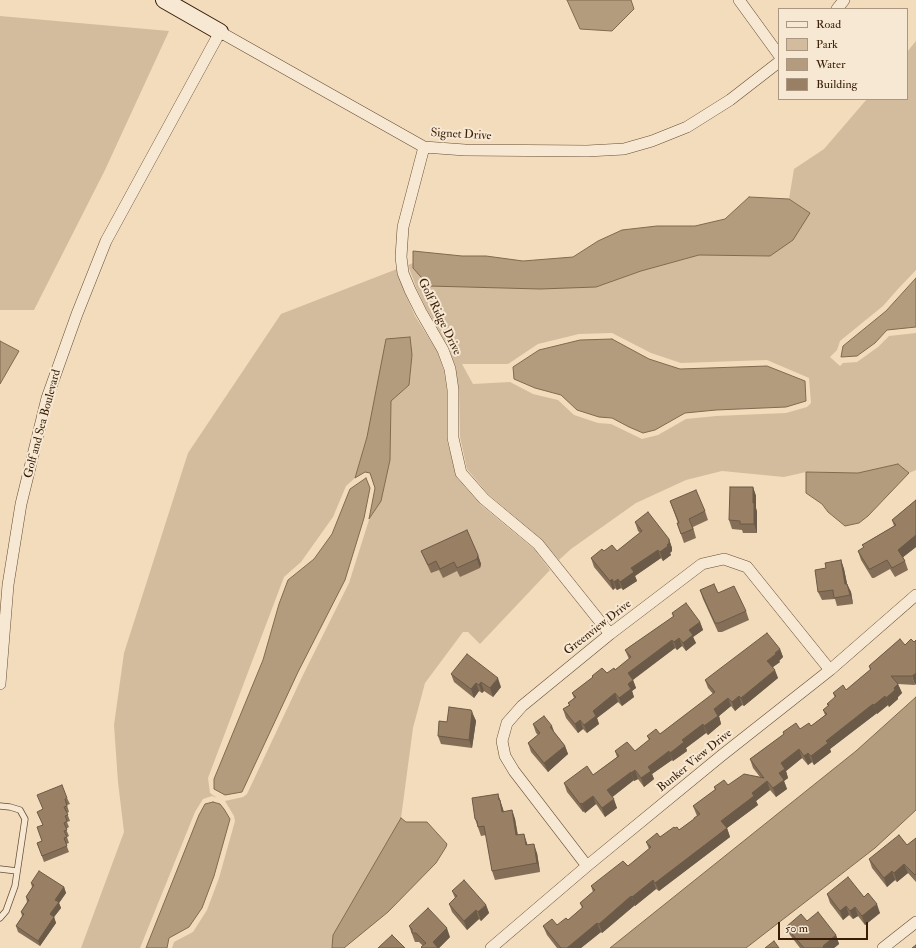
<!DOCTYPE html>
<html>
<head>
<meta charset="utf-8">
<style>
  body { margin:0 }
  #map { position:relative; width:916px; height:948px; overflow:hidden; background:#f2dcbc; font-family:"IM FELL Double Pica",serif }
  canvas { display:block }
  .legend { position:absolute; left:778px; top:8px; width:130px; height:92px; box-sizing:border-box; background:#f7e8d3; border:1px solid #ab9781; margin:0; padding:5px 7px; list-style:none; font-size:12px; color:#391d06 }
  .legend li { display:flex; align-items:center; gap:8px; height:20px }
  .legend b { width:20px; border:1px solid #ab9781 }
  .scale { position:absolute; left:778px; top:922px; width:90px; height:18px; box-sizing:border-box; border:2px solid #391d06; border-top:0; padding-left:5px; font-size:12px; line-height:14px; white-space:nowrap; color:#391d06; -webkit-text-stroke:3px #f7e8d3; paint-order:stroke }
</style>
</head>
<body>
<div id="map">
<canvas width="916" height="948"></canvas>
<ul class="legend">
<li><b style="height:5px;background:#f7e8d3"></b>Road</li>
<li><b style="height:11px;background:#d3bc9d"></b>Park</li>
<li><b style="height:11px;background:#b39b7e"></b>Water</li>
<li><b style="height:11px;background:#998065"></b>Building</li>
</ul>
<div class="scale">50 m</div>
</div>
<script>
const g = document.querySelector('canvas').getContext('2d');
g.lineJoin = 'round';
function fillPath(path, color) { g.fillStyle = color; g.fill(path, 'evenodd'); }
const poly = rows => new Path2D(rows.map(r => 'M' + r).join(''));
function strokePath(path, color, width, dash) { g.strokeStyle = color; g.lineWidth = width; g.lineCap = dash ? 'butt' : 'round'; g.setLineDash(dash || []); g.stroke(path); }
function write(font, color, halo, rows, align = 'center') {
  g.font = font + ' "IM FELL Double Pica",serif'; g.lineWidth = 4; g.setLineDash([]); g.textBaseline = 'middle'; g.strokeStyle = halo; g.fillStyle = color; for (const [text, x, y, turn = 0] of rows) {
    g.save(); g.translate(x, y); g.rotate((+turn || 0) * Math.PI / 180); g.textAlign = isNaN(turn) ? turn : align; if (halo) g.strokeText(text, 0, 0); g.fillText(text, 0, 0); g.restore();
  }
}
fillPath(poly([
  [0,16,169,31,105,170,34,310,0,310],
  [916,41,916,270,898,289,883,306,840,341,837,350,830,357,840,366,843,363,857,362,878,347,889,336,916,333,916,470,909,473,898,464,858,473,806,472,784,477,722,471,686,480,636,503,571,549,559,560,541,539,488,494,467,469,460,437,459,390,455,366,448,346,426,308,416,287,408,265,413,263,413,268,596,287,641,271,699,255,770,256,810,213,789,199,794,169,824,149,867,99,907,99,907,52],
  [612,333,651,353,681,363,767,360,809,378,811,403,807,407,786,413,716,416,686,419,658,435,642,439,611,424,598,423,574,415,558,400,533,394,510,382,473,384,462,364,508,364,538,344,579,334],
  [397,269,405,293,415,316,438,353,444,371,447,391,447,440,457,478,481,505,534,549,550,570,480,644,468,632,463,632,425,683,413,728,401,818,333,935,332,948,172,948,174,942,193,932,207,910,219,878,235,821,234,816,225,801,243,797,247,794,303,675,349,583,369,520,381,501,390,460,391,400,409,385,412,355,367,437,355,478,346,486,333,517,301,562,284,577,208,778,210,793,217,798,212,796,203,799,195,812,140,948,81,948,124,832,118,782,114,725,124,653,188,453,281,314]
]), '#d3bc9d');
const water = poly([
  [567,0,631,0,634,9,612,31,580,29,567,0],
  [749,197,789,199,810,213,793,240,770,256,699,255,641,271,596,287,540,289,429,286,413,268,413,251,462,256,486,256,523,261,573,257,598,241,622,230,657,226,695,226,725,219,749,197],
  [916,278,916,327,887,330,875,343,857,356,841,357,843,346,886,311,916,278],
  [410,337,412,355,409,385,391,401,390,460,381,501,369,519,375,488,370,473,365,472,355,478,367,437,386,339,410,337],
  [612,339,649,359,680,369,767,366,805,381,806,401,786,407,716,410,685,413,655,430,643,433,629,427,612,418,599,417,577,410,561,395,535,388,514,379,513,367,539,350,580,340,612,339],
  [0,341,19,351,0,384,0,341],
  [898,464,909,473,868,516,859,523,845,526,828,512,822,504,806,493,806,472,858,473,898,464],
  [366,478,370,488,364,518,345,580,298,672,242,792,225,795,214,789,214,779,263,660,279,604,288,580,314,559,332,534,350,489,366,478],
  [916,697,916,810,875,848,746,948,610,948,856,751,916,697],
  [213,802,220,804,224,809,230,819,214,876,202,908,189,927,169,938,167,948,146,948,199,815,205,804,213,802],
  [401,818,406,822,427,822,447,844,446,847,436,863,388,912,344,948,332,948,333,935,401,818]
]);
fillPath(water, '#b39b7e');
strokePath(water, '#82694e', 1);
const lane = poly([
  [0,806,10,807,20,810,25,819,15,886,6,911,0,918],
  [0,869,17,871]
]);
const street = poly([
  [739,0,779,55],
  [837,9,844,0],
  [424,147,403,227,401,257,403,273,410,290,421,312,443,350,450,369,453,390,453,438,461,473,484,499,538,544,610,634],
  [0,684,8,585,21,504,47,398,77,314,106,241,220,32,424,147,465,150,587,151,624,149,652,141,687,127,730,100,779,62],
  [587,866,514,771,505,756,502,741,507,723,522,706,610,634,702,564,724,559,747,567,830,670],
  [491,948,587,866,721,756,830,670,916,595],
  [883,948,916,922]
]);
const secondary = poly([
  [164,0,220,32]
]);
strokePath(lane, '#674d34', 7);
strokePath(street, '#674d34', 12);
strokePath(secondary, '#391d06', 18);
strokePath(lane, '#f7e8d3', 5.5);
strokePath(street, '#f7e8d3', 11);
strokePath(secondary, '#f7e8d3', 16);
fillPath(poly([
  [753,487,756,496,756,508,757,512,757,533,743,533,742,530,732,529,729,520],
  [916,500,916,547,903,557,905,561,908,570,895,577,890,569,874,578,872,578,861,560,858,551,864,548,862,545,894,526,892,520],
  [670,501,705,511,708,520,693,527,696,538,684,543,677,523,678,523],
  [635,522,669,539,672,548,672,551,670,553,671,555,663,561,661,558,635,576,637,581,623,590,621,588,617,590,615,588,613,590,594,567,591,558,604,551,617,551,640,533,638,531],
  [421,551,478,555,481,564,480,568,460,577,457,571,443,578,439,570,431,573],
  [841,560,844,569,847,584,851,592,853,604,837,606,835,599,822,600,818,592,826,568],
  [700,590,718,593,746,611,749,620,722,632,718,632,703,599],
  [672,613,700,622,703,630,693,637,696,643,686,651,682,646,677,650,675,648,633,680,636,688,632,691,634,697,622,706,618,702,597,718,599,724,587,733,583,729,578,733,566,718,563,709,569,705,568,703,574,698,572,693,592,678,592,676,607,673,615,670,629,659,625,650,673,617],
  [900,639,915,685,898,684,902,693,898,697,898,699,889,707,888,705,877,714,877,713,830,749,831,752,814,765,812,762,808,765,802,758,786,771,788,778,784,781,787,789,776,797,770,790,756,801,758,805,727,828,730,837,659,891,656,889,635,906,635,905,602,933,601,932,581,948,557,948,547,935,543,926,557,925,568,920,582,908,580,903,593,892,591,886,628,866,649,849,646,842,660,837,675,828,679,830,694,819,697,816,693,806,715,790,714,787,728,785,760,777,753,768,750,759,784,734,783,732,800,729,811,726,825,715,823,710,828,706,827,704,835,698,833,693,846,690,870,670,869,666],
  [780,649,783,657,779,661,780,662,773,667,778,678,744,706,742,705,735,711,731,706,719,716,721,724,708,735,706,733,686,748,687,751,673,761,672,760,652,774,654,779,644,787,638,779,634,781,634,780,612,797,617,808,605,817,596,804,585,813,584,811,583,812,567,792,564,783,593,775,617,757,615,751,635,751,649,740,647,736,660,734,713,694,708,688,705,680],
  [451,674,501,687,493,697,484,691,482,693,479,691,474,698,454,682],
  [471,710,476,721,472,748,441,744,438,736,447,722],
  [533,724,555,733,565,746,568,754,548,772,531,752,528,743,538,735,536,733],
  [498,794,504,812,512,810,515,819,518,835,527,843,527,845,537,853,540,872,495,880,492,871,486,835,481,836,475,819],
  [67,798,70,804,67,805,69,812,67,813,70,821,67,822,69,827,66,829,69,836,67,837,69,843,66,844,69,852,44,862,37,843,42,841,43,809],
  [916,838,916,882,908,873,897,882,895,880,887,887,872,868,869,859,907,845],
  [31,883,64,887,66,893,59,903,61,908,54,917,56,923,40,946,18,932,16,926,22,916,21,912,27,902,26,897,32,887],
  [452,891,486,905,489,913,481,921,479,919,467,930,452,912,449,904,455,898],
  [827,894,864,897,880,913,865,925,858,916,853,919,849,915,843,920,830,903],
  [807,921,836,935,839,944,834,948,800,948,790,935,786,927],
  [409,926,450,937,439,948,421,948,423,946,419,942,415,942]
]), '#846e57');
fillPath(poly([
  [753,487,756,496,756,508,757,512,757,533,754,524,753,503],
  [916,535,916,547,902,558,898,550],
  [669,539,672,548,672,551,670,553,671,555,663,561,660,552,667,545],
  [658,550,661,558,635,576,637,581,623,590,620,582,631,568],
  [478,555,481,564,480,568,477,559],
  [841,560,844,569,849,593,845,584],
  [612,579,615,588,613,590,610,581],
  [618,579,621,588,617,590,614,582],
  [847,584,851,592,853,604,850,595],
  [700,622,703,630,693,637,696,643,686,651,683,643,689,630],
  [679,638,682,646,677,650,674,642],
  [672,640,675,648,631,681,628,673],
  [780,649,783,657,779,661,780,662,770,669,767,661],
  [775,670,778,678,744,706,741,698],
  [916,673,916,684,915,685,912,676],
  [498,678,501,687,493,697,490,688],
  [633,680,636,688,632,691,634,697,622,706,619,698,628,684],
  [481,682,484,691,482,693,479,685],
  [476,683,479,691,474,698,471,689],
  [898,684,902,693,898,697,898,699,889,707,886,698,894,688],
  [615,693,618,702,597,718,599,724,587,733,584,725,593,711],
  [739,696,742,705,735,711,732,702],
  [885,696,888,705,877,714,874,705],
  [728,698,731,706,719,716,721,724,708,735,704,726,714,709],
  [873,704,877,713,830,749,831,752,814,765,811,756,826,741],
  [472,712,476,721,472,748,469,740],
  [580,720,583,729,578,733,575,724],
  [703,724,706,733,686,748,687,751,673,761,670,753,682,740],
  [552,726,555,734,550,727],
  [565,746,568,754,548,772,544,763],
  [799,749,802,758,786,771,788,778,784,781,787,789,776,797,773,788,779,773,781,763],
  [669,751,672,760,652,774,654,779,644,787,641,778,648,767],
  [808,753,812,762,808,765,804,756],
  [635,770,638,779,634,781,631,773],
  [631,772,634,780,610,799,607,790],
  [767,781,770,790,756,801,758,805,727,828,730,837,659,891,655,883,752,793],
  [498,794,503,809,506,821,499,800],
  [593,796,596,804,585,813,582,804],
  [614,799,617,808,605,817,602,808],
  [581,803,584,811,583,812,580,804],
  [512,810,515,819,519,844,516,835],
  [524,834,527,843,529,854,526,845],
  [534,844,537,853,540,872,537,863],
  [904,864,908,873,897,882,894,873],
  [892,871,895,880,887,887,884,878],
  [653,880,656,889,635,906,632,897],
  [64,887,66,893,59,903,61,908,54,917,56,923,40,946,38,941,50,914,55,900],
  [631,896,635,905,602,933,599,924],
  [877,904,880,913,865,925,862,916],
  [486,905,489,913,481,921,478,912],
  [846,906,849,915,843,920,840,911],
  [855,907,858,916,853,919,850,911],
  [476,910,479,919,467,930,464,921],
  [597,923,601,932,581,948,567,948],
  [447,928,450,937,439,948,435,948,433,942],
  [836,935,839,944,834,948,822,948,823,946]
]), '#6b5a47');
const building = poly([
  [730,487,753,487,753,503,754,503,754,524,740,524,740,521,729,520,730,487],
  [696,490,705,511,689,519,693,529,681,534,677,523,679,523,670,501,696,490],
  [916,500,916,535,898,550,905,561,892,568,887,560,870,569,869,569,858,551,864,547,862,545,896,525,892,520,916,500],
  [648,512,669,539,669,543,667,545,668,546,660,552,658,550,631,568,634,572,620,582,618,579,614,582,612,579,610,581,591,558,602,549,604,551,612,545,617,551,642,531,635,522,648,512],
  [467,530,478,555,477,559,457,568,454,562,440,569,436,561,428,565,421,551,467,530],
  [841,560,845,584,847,584,850,595,834,598,833,590,818,592,815,570,826,568,825,563,841,560],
  [714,584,718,593,734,586,746,611,719,623,715,623,700,590,714,584],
  [686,603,700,622,689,630,693,635,683,643,679,638,674,642,672,640,628,673,633,680,628,684,631,689,619,698,615,693,593,711,596,716,584,725,580,720,575,724,563,709,570,705,568,703,576,697,572,693,593,677,592,676,602,668,607,673,614,668,615,670,631,657,625,650,674,616,672,613,686,603],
  [767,633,780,649,775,653,776,654,767,661,775,670,741,698,739,696,732,702,728,698,714,709,718,716,704,726,703,724,682,740,684,742,670,753,669,751,648,767,651,771,641,778,635,770,631,773,631,772,607,790,614,799,602,808,593,796,582,804,581,803,580,804,564,783,587,766,593,775,619,756,615,751,627,742,635,751,650,739,647,736,656,729,660,734,715,692,705,680,767,633],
  [900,639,905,645,911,639,914,642,916,640,916,673,912,676,891,676,898,684,894,688,895,690,886,698,885,696,874,705,873,704,826,741,828,743,811,756,808,753,804,756,799,749,781,763,785,769,779,773,784,780,773,788,767,781,752,793,754,796,721,821,727,828,655,883,653,880,632,897,631,896,599,924,597,923,567,948,561,948,543,926,552,919,557,925,566,918,568,920,583,907,580,903,595,890,591,886,623,861,628,866,651,847,646,842,657,833,660,837,674,827,675,828,677,827,679,830,694,819,694,818,700,814,693,806,716,789,714,787,724,780,728,785,744,774,764,778,750,759,784,734,783,732,796,723,800,729,809,723,811,726,827,714,823,710,829,705,827,704,836,696,833,693,843,685,846,690,871,669,869,666,900,639],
  [467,654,498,678,490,688,481,682,479,685,476,683,471,689,451,674,467,654],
  [449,707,471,710,472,712,469,740,438,736,439,721,447,722,449,707],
  [544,716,552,726,550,727,565,746,544,763,528,743,540,733,533,724,544,716],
  [62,785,67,798,65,799,67,806,64,807,68,815,65,816,67,821,64,823,67,830,64,831,67,837,64,838,67,846,42,856,37,843,42,841,37,827,43,825,37,812,43,809,37,795,62,785],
  [498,794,499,800,500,800,502,812,512,810,516,835,524,834,526,845,534,844,537,863,492,871,484,826,478,827,477,821,475,819,472,798,498,794],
  [899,835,907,845,916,838,916,874,915,875,904,864,894,873,892,871,884,878,869,859,899,835],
  [39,871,64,887,55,900,59,902,50,914,54,917,38,941,16,926,24,914,21,912,29,900,26,897,34,885,31,883,39,871],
  [848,877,864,897,868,893,877,904,862,916,855,907,850,911,846,906,840,911,827,894,848,877],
  [464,880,486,905,478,912,476,910,464,921,449,904,457,896,452,891,464,880],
  [428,908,447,928,433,942,438,948,422,948,421,947,426,943,416,933,412,933,412,929,409,926,428,908],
  [818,912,836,935,823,946,824,947,822,948,804,948,786,927,801,914,807,921,818,912],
  [392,935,405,948,378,948,392,935],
  [774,941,779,948,765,948,774,941],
  [916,945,916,948,912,948,916,945]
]);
fillPath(building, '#998065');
strokePath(building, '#6b5a47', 1);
write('12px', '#391d06', '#f7e8d3', [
  ["Signet Drive",461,135,3],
  ["Golf Ridge Drive",439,317,64],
  ["Golf and Sea Boulevard",43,424,-75],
  ["Greenview Drive",598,628,-38],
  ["Bunker View Drive",695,761,-39]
]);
</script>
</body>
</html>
